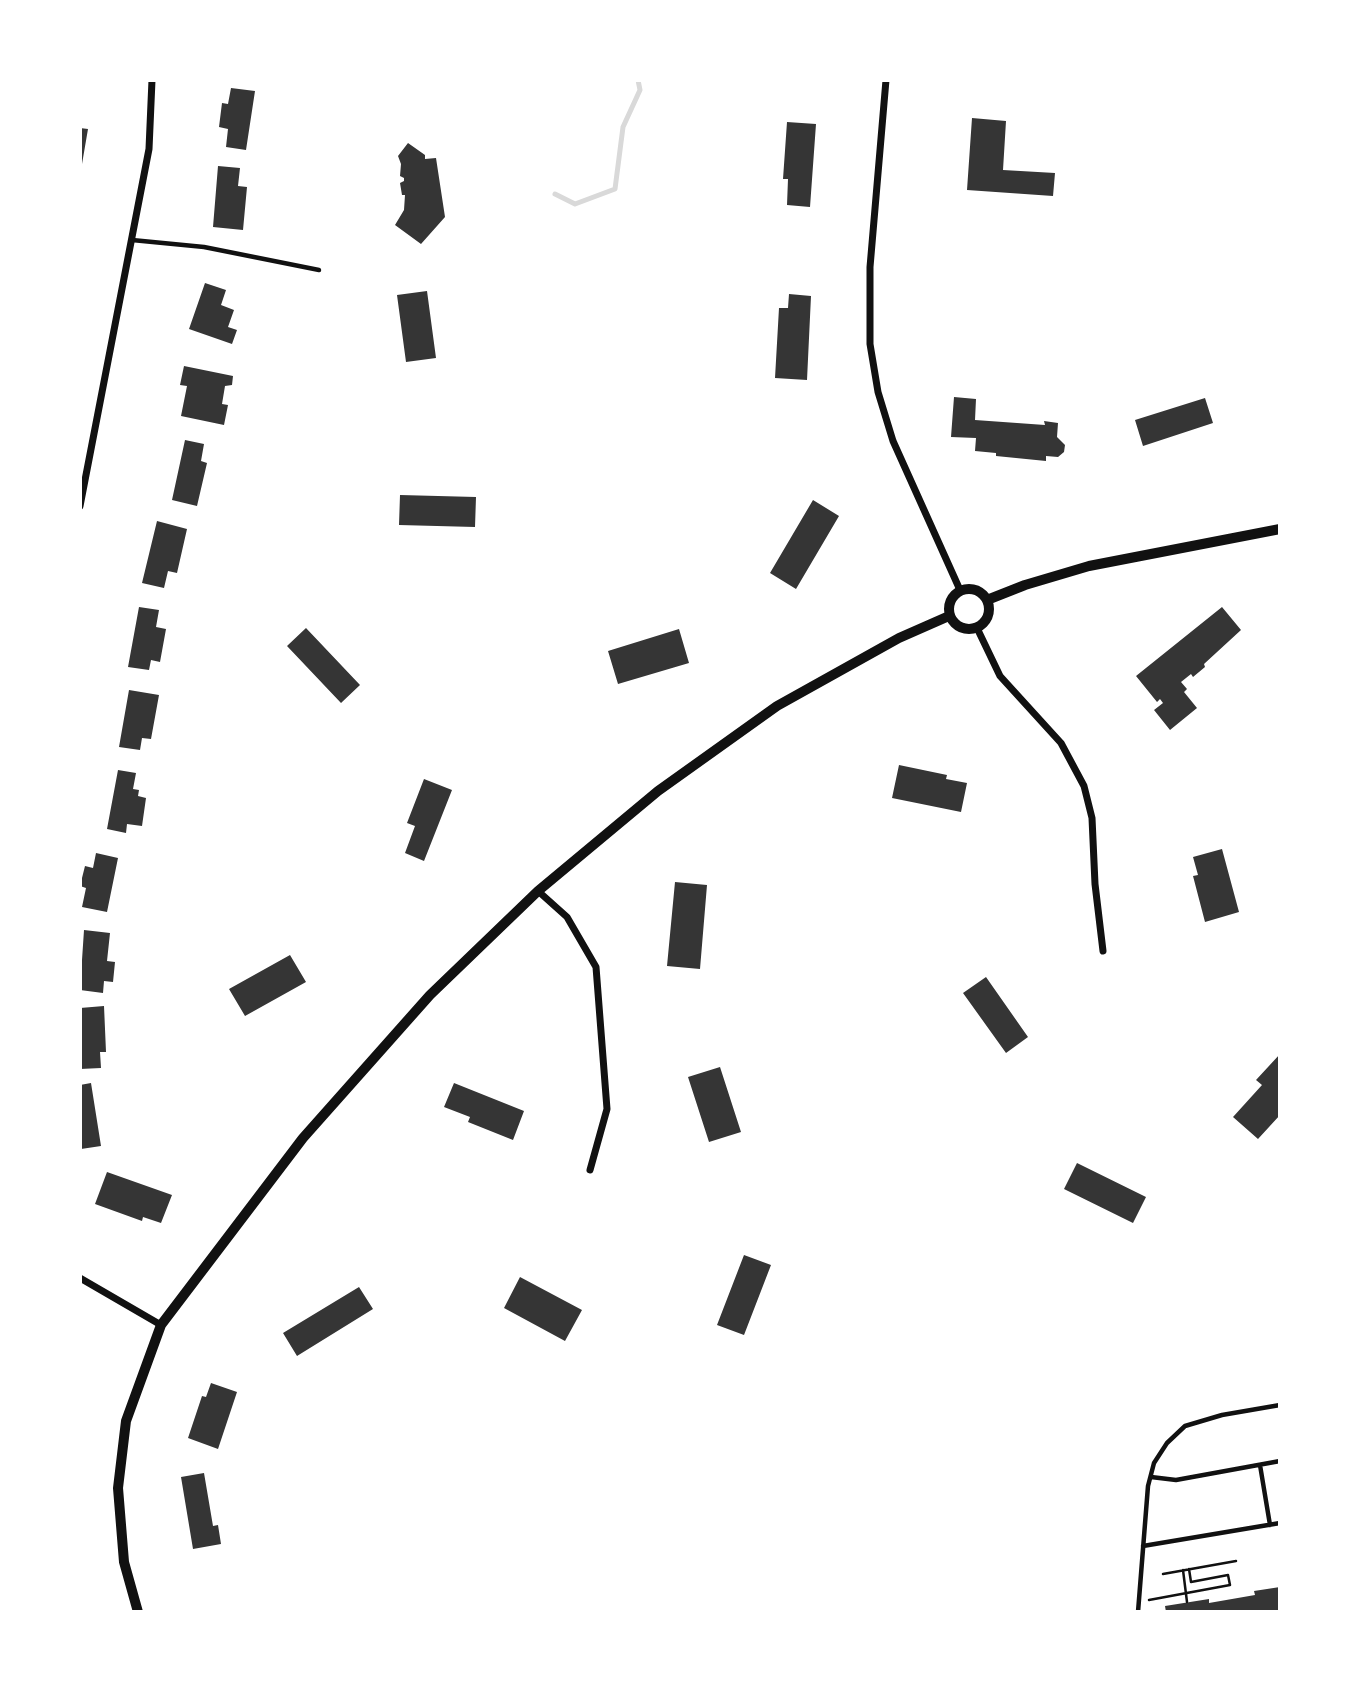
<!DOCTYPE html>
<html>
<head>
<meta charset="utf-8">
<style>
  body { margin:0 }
  #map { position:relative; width:1360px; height:1692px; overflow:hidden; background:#fff; font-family:"Fira Sans Condensed",sans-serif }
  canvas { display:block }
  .frame { position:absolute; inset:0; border:82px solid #fff; pointer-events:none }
</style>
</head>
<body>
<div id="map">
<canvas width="1360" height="1692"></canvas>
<div class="frame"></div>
</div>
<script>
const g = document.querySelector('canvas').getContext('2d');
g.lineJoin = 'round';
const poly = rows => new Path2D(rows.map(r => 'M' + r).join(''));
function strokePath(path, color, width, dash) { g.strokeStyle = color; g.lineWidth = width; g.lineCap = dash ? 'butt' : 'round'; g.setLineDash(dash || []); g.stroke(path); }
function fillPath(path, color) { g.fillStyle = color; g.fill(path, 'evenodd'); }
strokePath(poly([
  [555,194,575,204,615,189,623,127,640,90,638,80]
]), '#d9d9d9', 5);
fillPath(poly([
  [231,88,255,91,246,150,226,147,228,129,219,127,222,103,228,104],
  [972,118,1006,121,1003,170,1055,173,1053,196,967,190],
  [787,122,816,124,810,207,787,205,788,179,783,179],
  [80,128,88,129,82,164,80,164],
  [408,143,425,155,425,159,436,158,445,217,421,244,395,225,404,210,405,195,402,195,400,183,404,181,404,178,400,176,401,164,398,156],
  [218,166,240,168,238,186,247,187,243,230,213,227],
  [205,283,226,290,221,305,234,310,228,327,237,330,232,344,189,329],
  [427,291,436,358,406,362,397,295],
  [789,294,811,296,807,380,775,378,779,308,788,308],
  [184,366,233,376,232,385,225,386,222,404,228,405,224,425,181,416,187,386,180,385],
  [954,397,976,399,975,420,1045,425,1044,421,1058,423,1057,437,1065,445,1064,452,1058,457,1046,456,1046,461,996,456,996,453,975,451,976,438,951,437],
  [1205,398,1213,423,1143,446,1135,420],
  [185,440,204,444,201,461,207,463,197,506,172,500],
  [400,495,476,497,475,527,399,525],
  [813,500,839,516,796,589,770,573],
  [157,521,187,529,177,573,168,571,164,588,142,583],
  [139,607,159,610,156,627,166,629,160,662,151,660,149,670,128,667],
  [1222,607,1241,630,1204,664,1205,667,1193,677,1191,674,1181,682,1187,689,1184,692,1197,708,1170,730,1154,710,1163,703,1160,699,1157,702,1136,676],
  [306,628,360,685,341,703,287,646],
  [679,629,689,663,618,684,608,651],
  [129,690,159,695,151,739,142,738,140,750,119,747],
  [899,765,947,775,946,779,967,783,961,812,892,798],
  [118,770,136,773,133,789,139,790,138,796,146,798,142,826,127,824,126,833,107,829],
  [424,779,452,790,424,861,405,853,415,826,407,823],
  [1222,849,1239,912,1205,922,1193,876,1198,875,1193,857],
  [96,853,118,858,107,912,82,907,86,888,80,886,85,866,93,868],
  [675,882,707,885,700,969,667,966],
  [84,930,110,933,107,961,115,962,113,982,104,981,103,993,80,990],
  [290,955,306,982,245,1016,229,989],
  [986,977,1028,1037,1006,1053,963,993],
  [104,1006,106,1052,100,1052,101,1068,80,1069,80,1008],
  [1280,1054,1280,1115,1258,1139,1233,1117,1262,1085,1256,1080],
  [720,1067,741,1132,709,1142,688,1077],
  [91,1083,101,1146,81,1149,80,1085],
  [454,1083,524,1111,513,1140,468,1122,470,1117,444,1107],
  [1077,1163,1146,1197,1133,1223,1064,1189],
  [107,1172,172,1195,161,1223,143,1217,142,1221,95,1204],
  [744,1255,771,1265,744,1335,717,1325],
  [520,1277,582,1310,565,1341,504,1308],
  [359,1287,373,1309,297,1356,283,1333],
  [211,1383,237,1392,218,1449,188,1438,202,1396,206,1397],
  [204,1473,213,1526,218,1525,221,1544,193,1549,181,1477],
  [1280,1587,1280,1612,1166,1612,1165,1606,1209,1599,1209,1603,1255,1595,1254,1591]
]), '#353535');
strokePath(poly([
  [1183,1570,1187,1602],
  [1163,1574,1236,1561],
  [1149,1600,1230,1585,1228,1575,1191,1582,1189,1569]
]), '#111', 2.5);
strokePath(poly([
  [132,240,204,247,319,270],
  [1260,1465,1270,1525],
  [1151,1477,1176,1480,1280,1461],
  [1143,1546,1280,1523],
  [1138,1612,1148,1486,1154,1463,1167,1443,1185,1426,1222,1415,1280,1405]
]), '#111', 4.5);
strokePath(poly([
  [886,80,870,267,870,344,878,392,893,441,960,590],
  [80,506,149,149,152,80],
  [977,628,1000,676,1061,743,1084,786,1092,818,1095,884,1103,951],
  [538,891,567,917,596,967,607,1109,590,1170],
  [80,1278,161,1325]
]), '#111', 7);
strokePath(poly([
  '949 609a20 20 0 1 1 40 0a20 20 0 1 1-40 0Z',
  [987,600,1025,585,1089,566,1280,529],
  [138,1612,124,1562,118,1488,126,1421,161,1325,303,1138,430,995,538,891,658,791,777,706,899,638,949,616]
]), '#111', 10);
</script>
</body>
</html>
